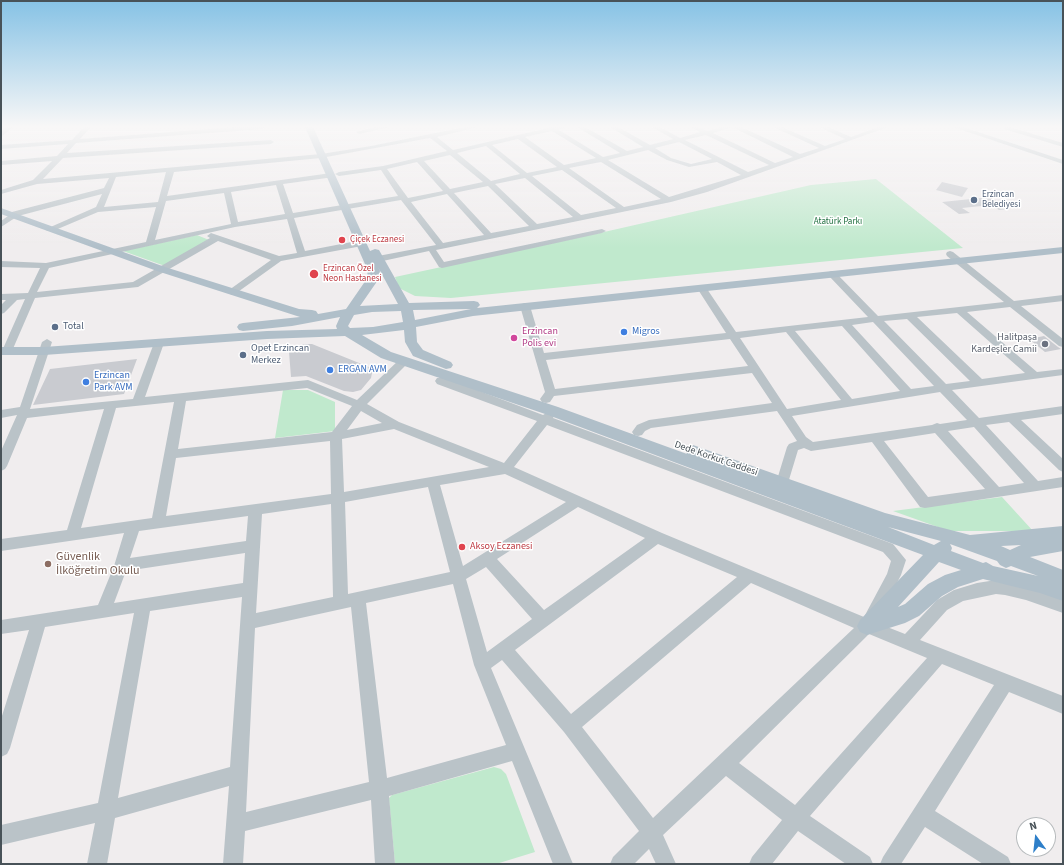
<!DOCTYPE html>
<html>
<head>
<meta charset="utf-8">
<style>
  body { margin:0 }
  #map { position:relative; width:1064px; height:865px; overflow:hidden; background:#f0edee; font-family:"Source Sans 3",sans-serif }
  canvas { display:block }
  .frame { position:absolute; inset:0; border:2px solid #485258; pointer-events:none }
  .north { position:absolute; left:1016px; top:817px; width:40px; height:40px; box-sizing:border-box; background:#fff; border:1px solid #b6babc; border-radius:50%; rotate:345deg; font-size:11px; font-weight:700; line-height:16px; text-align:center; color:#485258 }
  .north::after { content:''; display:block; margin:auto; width:14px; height:18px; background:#2e7fc9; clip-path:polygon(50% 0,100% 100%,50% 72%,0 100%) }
</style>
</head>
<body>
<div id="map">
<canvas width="1064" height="865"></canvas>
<div class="frame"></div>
<div class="north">N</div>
</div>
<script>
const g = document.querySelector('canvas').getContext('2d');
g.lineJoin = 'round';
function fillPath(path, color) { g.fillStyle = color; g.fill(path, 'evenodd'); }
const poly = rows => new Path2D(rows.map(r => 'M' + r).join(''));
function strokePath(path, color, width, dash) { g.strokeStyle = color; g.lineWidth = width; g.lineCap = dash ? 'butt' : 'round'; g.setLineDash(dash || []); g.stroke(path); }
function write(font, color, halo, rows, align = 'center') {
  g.font = font + ' "Source Sans 3",sans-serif'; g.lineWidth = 3; g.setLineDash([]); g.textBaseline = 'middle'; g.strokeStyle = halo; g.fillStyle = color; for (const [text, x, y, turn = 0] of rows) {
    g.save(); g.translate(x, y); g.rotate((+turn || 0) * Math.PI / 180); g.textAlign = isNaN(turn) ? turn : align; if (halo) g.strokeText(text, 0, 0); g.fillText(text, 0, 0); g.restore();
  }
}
fillPath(poly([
  [876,179,963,248,451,298,415,296,399,288,395,277,604,232,811,185],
  [197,235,209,240,165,266,123,251],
  [283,390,308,390,335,402,335,431,275,438],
  [1002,497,1033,531,949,531,893,511],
  [494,767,501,769,506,774,535,852,496,864,395,864,389,798,392,795]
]), '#c0e9cd');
fillPath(poly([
  [942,182,968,188,962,197,936,190],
  [990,197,1009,209,999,210,991,205,962,208,970,213,959,214,942,202],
  [1044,336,1058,347,1061,349,1045,352,1029,339],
  [305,344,312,344,369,367,372,373,371,378,361,390,353,392,344,391,306,376,291,377,289,352,295,347],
  [137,359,124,394,33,405,50,369]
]), '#c9cbd0');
fillPath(poly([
  [6,127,13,127,1,137,1,132,6,127],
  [84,127,91,127,80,139,235,127,265,127,262,129,76,143,67,153,271,140,274,142,271,144,63,158,43,179,321,154,371,146,465,127,478,127,437,137,453,150,548,128,547,127,565,127,559,130,603,157,620,153,577,127,585,127,627,151,643,147,610,127,618,127,650,145,673,139,652,127,660,127,680,138,700,132,691,127,699,127,707,131,722,127,741,127,800,154,819,148,773,127,782,127,825,146,845,139,819,127,828,127,851,137,878,127,888,127,707,192,671,202,436,250,444,262,602,229,606,231,602,233,442,268,439,267,429,251,378,262,374,259,378,256,436,245,401,200,294,218,305,251,362,240,366,243,362,246,281,261,235,294,232,295,227,292,229,290,271,260,218,241,138,287,35,298,12,351,11,353,3,353,2,351,25,299,17,300,4,313,1,314,1,305,6,300,1,300,1,294,28,293,40,268,1,267,1,261,46,263,146,242,156,207,98,212,53,231,47,231,46,229,96,207,102,194,18,216,1,227,1,221,8,216,8,213,104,188,109,178,37,184,1,194,1,190,33,180,52,161,1,165,1,161,57,156,68,144,1,149,1,145,72,140,84,127],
  [733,127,734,128,793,157,775,163,713,133,733,127],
  [552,131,596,158,564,165,525,137,552,131],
  [706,135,769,165,748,172,685,140,706,135],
  [430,138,447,151,383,166,339,172,335,174,339,176,381,170,398,196,293,213,283,184,334,177,334,173,331,173,167,196,174,172,321,158,430,138],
  [518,139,557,167,527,173,492,145,518,139],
  [679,142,712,159,691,164,671,158,655,148,679,142],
  [486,146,520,174,491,181,457,153,486,146],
  [648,150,667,160,689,167,717,162,741,175,669,197,608,160,648,150],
  [450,155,483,182,450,189,424,161,450,155],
  [417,162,443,191,408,198,387,169,417,162],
  [601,162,661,199,624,207,569,168,601,162],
  [562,170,616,208,581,215,532,176,562,170],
  [166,172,158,202,104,207,116,177,166,172],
  [525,178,573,217,537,224,495,184,525,178],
  [276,185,285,214,238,222,231,192,276,185],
  [488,186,529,226,491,233,454,193,488,186],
  [224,193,231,224,155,240,166,201,224,193],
  [447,194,484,235,443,243,411,202,447,194],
  [287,219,297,253,279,256,211,233,207,236,210,238,133,282,37,292,49,268,235,227,287,219],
  [375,127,390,127,359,134,356,132,375,127],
  [953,127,963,127,1063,160,1063,164,953,127],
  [1003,127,1010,127,1063,143,1063,147,1004,129,1003,127],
  [950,251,953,252,1014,301,1063,295,1063,301,1021,306,1063,339,1063,347,1059,346,1010,307,967,312,1037,372,1063,369,1063,375,952,390,979,418,1063,406,1063,414,1021,420,1063,459,1063,472,1059,470,1009,422,986,425,1038,481,1063,477,1063,487,925,508,920,507,872,442,811,451,804,448,798,450,788,483,787,486,782,488,777,486,776,483,787,447,789,444,797,441,777,411,651,428,645,431,642,435,638,436,634,435,632,432,637,425,649,420,772,403,752,373,554,396,550,402,546,403,542,402,540,399,545,392,520,306,522,304,525,303,530,306,544,353,726,333,697,288,702,285,705,286,736,332,868,317,829,276,827,274,829,272,832,271,835,272,878,316,1004,302,947,256,946,254,947,252,950,251],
  [957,313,1025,373,982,379,917,317,957,313],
  [907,319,970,381,946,384,884,321,907,319],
  [873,322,934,386,911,389,852,325,873,322],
  [842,326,900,391,852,399,795,331,842,326],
  [786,332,841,400,787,409,740,338,786,332],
  [730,339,748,366,555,389,546,360,730,339],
  [940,392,967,420,940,424,937,423,932,425,813,442,806,437,792,416,940,392],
  [974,427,1024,483,999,487,948,431,974,427],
  [935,433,985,489,928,497,884,441,935,433],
  [47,339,52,342,30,409,133,399,154,343,159,340,164,343,145,397,308,380,357,400,400,359,408,359,409,361,408,363,367,404,399,422,504,463,537,421,437,384,435,381,437,378,445,378,543,415,548,412,552,413,554,416,553,418,893,544,906,560,901,575,877,623,905,634,937,600,954,590,977,583,996,580,1005,581,1026,586,1063,599,1063,613,1026,600,1005,595,996,594,963,601,947,610,920,640,1063,696,1063,714,1009,692,935,811,1008,857,1011,864,983,864,925,827,901,864,880,864,883,857,994,685,942,664,810,816,870,857,873,864,846,864,798,831,772,864,749,864,752,857,782,820,726,776,663,835,676,864,656,864,649,849,634,864,610,864,613,857,639,831,564,732,502,660,491,668,573,864,553,864,512,761,389,796,395,864,375,864,371,800,245,831,243,864,223,864,229,786,115,818,107,864,87,864,95,823,1,845,1,825,98,803,134,613,45,627,10,748,7,754,1,757,1,719,29,630,1,634,1,620,98,605,114,566,124,533,1,551,1,539,67,530,104,409,27,418,7,466,5,469,1,471,1,451,17,415,1,418,1,410,20,407,42,342,47,339],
  [307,388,352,406,332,432,178,449,186,401,307,388],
  [174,402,152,518,81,528,116,408,174,402],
  [361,411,382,423,347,430,361,411],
  [547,425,883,552,891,561,887,574,864,617,662,533,514,467,547,425],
  [394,429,489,467,344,492,342,439,394,429],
  [330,441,331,494,166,516,176,458,330,441],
  [505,474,566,502,463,566,440,485,505,474],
  [428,487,450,572,348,594,345,502,428,487],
  [331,504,333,597,256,613,262,514,331,504],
  [578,507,645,538,544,610,497,559,578,507],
  [248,516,246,541,130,558,139,531,248,516],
  [658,544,737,577,571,714,515,650,658,544],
  [245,553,243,583,114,603,126,571,245,553],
  [486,567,532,619,487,652,466,579,486,567],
  [751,583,854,628,653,818,582,727,751,583],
  [453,584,474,665,506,745,387,778,366,603,453,584],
  [242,597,230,767,118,798,150,611,242,597],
  [351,607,369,782,246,812,255,628,351,607],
  [869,634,927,658,795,805,739,763,869,634]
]), '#bac3c8');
fillPath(poly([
  [305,127,313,127,370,251,375,249,379,250,409,303,474,301,478,302,480,305,477,308,1063,247,1063,253,473,316,416,327,417,342,423,350,451,362,453,365,451,368,446,369,413,356,405,342,404,330,362,335,391,352,558,407,687,454,685,451,688,447,693,445,885,513,970,535,1063,526,1063,551,1030,557,1063,570,1063,601,1040,593,983,579,958,587,942,596,919,616,905,623,867,635,860,632,857,626,860,620,923,555,548,415,381,358,345,336,267,339,44,355,1,355,1,347,44,347,267,331,337,329,336,326,340,317,292,326,243,331,239,330,237,327,239,324,243,323,300,317,157,271,1,214,1,208,165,267,299,309,312,310,316,311,318,314,346,309,366,280,368,271,305,127],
  [378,267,398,304,360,306,378,280,380,271,378,267],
  [471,309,415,320,413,310,471,309],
  [401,311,403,322,373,327,350,328,348,326,354,315,372,312,401,311],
  [888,527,941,541,934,545,888,527],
  [950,544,997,561,1000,565,1006,568,1011,566,1038,576,993,566,986,562,983,563,951,551,952,548,950,544],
  [1021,545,1010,550,1001,546,1021,545],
  [939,562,961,570,945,575,928,584,905,604,898,607,939,562]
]), '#b0bfc9');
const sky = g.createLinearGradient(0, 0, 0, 248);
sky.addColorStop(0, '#86c2e5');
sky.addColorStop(0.51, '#f8f7f7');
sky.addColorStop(1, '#f8f7f700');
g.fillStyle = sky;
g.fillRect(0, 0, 1064, 248);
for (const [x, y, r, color] of [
  [974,200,4,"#5c6f8a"],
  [342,240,4,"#e0444e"],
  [314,274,5,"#e0444e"],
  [55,327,4,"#5c6f8a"],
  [624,332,4,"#3f7fe0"],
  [514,338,4,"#d1479c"],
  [1045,344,4,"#6b7280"],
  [243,355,4,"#5c6f8a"],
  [330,370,4,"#3f7fe0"],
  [86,382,4,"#3f7fe0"],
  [462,547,4,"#e0444e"],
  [48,564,4,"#8d6e63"]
]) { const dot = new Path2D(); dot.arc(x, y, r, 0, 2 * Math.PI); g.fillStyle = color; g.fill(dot); strokePath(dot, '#fff', 1.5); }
write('9px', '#4e5e75', '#fff', [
  ["Erzincan",982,195],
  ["Belediyesi",982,205]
], 'left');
write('9px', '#227142', '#fff', [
  ["Atatürk Parkı",838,222]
]);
write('9px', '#be3a42', '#fff', [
  ["Çiçek Eczanesi",350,240],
  ["Erzincan Özel",323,269],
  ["Neon Hastanesi",323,279]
], 'left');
write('10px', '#4e5e75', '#fff', [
  ["Total",63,327],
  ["Opet Erzincan",251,349],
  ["Merkez",251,361]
], 'left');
write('10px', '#b23c85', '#fff', [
  ["Erzincan",522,332],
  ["Polis evi",522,344]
], 'left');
write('10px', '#366cbe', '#fff', [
  ["Migros",632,332],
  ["ERGAN AVM",338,370],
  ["Erzincan",94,376],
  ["Park AVM",94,388]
], 'left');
write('10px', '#5b616d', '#fff', [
  ["Halitpaşa",1037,338],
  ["Kardeşler Camii",1037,350]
], 'right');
write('10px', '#485258', '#fff', [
  ["Dede Korkut Caddesi",716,459,19]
]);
write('10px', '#be3a42', '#fff', [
  ["Aksoy Eczanesi",470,547]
], 'left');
write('12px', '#785e54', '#fff', [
  ["Güvenlik",56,557],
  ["İlköğretim Okulu",56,571]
], 'left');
</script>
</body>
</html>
